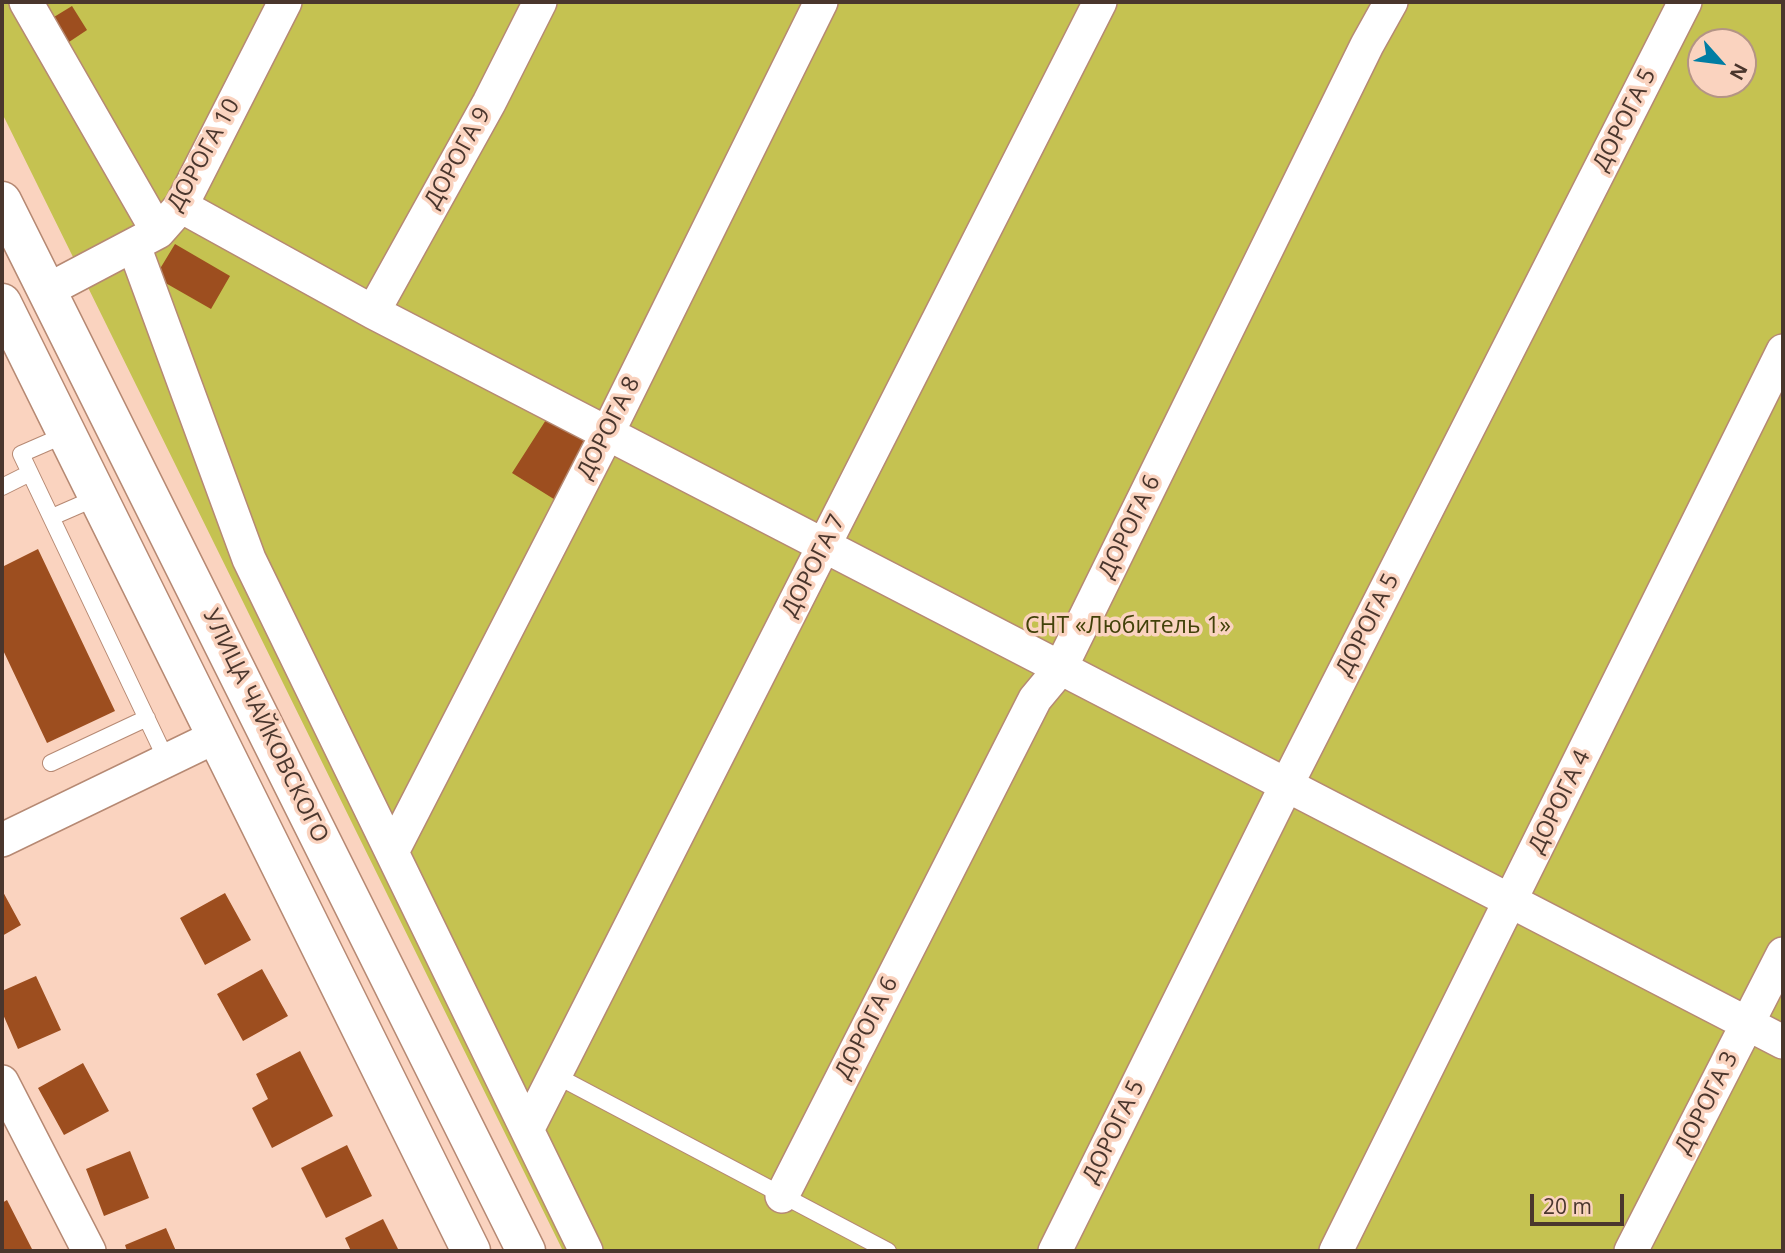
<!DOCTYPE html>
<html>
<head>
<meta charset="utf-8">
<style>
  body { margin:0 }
  #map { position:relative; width:1785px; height:1253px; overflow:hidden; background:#fad3bf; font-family:"Open Sans",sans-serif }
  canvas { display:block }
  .frame { position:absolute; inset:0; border:4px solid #4a362d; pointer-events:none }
  .north { position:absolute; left:1687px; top:28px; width:70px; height:70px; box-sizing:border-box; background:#fad3bf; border:2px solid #b49485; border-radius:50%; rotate:118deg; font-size:19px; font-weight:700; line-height:28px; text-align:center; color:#4a362d }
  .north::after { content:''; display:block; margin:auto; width:24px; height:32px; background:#007da3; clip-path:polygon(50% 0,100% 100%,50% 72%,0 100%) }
  .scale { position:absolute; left:1530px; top:1194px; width:94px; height:32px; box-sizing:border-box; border:4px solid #4a362d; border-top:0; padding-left:9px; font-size:21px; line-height:24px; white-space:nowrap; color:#4a362d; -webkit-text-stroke:5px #fad3bf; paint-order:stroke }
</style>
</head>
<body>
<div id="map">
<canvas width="1785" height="1253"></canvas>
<div class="frame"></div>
<div class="north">N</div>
<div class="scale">20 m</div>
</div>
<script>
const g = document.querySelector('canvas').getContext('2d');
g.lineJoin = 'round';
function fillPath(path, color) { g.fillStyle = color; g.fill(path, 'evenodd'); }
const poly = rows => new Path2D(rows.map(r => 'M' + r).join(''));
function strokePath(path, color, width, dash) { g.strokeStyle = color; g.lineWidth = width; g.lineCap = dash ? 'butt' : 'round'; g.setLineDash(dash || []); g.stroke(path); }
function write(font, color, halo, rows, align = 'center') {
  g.font = font + ' "Open Sans",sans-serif'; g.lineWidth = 7; g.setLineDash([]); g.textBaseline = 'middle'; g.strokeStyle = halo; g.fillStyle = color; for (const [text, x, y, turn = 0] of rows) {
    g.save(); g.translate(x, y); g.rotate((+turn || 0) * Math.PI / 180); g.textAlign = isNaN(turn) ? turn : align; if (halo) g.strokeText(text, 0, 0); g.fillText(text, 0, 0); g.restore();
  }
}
fillPath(poly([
  [2,2,1783,2,1783,1251,563,1251,2,113],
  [1701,42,1743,42,1743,84,1701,84]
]), '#c5c251');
fillPath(poly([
  [72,6,87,30,69,42,54,17],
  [175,244,230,276,211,309,155,277],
  [551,412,595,439,557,501,512,473],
  [38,549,115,711,47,743,2,648,2,567],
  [2,890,21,925,2,936],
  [225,893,251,940,205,965,180,918],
  [262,969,288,1016,243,1041,217,994],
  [36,976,61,1030,18,1049,2,1012,2,991],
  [300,1051,333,1116,272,1148,252,1108,268,1099,256,1074],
  [83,1063,109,1111,64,1135,38,1088],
  [347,1145,372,1196,326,1218,301,1168],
  [130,1151,149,1198,104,1216,86,1169],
  [7,1200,33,1251,2,1251,2,1203],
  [383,1219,399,1251,351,1251,345,1238],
  [166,1228,176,1251,127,1251,125,1245]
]), '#9d4e1f');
const lane = poly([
  [67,434,21,454,167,761],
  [2,487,30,473],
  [52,517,98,497],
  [51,763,147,718],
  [555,1075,888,1251]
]);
const street = poly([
  [26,2,158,232],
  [181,206,373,312,1783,1042],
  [134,246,249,559,586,1251],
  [48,290,158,232,181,206,285,2],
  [373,312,489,103,540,2],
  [2,840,217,736],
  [392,852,607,434,821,2],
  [2,1082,89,1251],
  [527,1130,1100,2],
  [782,1196,1035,699,1060,669,1367,45,1391,2],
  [1055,1251,1286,786,1685,2],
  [1336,1251,1783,351],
  [1631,1251,1783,954]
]);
const secondary = poly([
  [2,201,526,1251],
  [2,303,471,1251]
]);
strokePath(lane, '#b68973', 18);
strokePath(street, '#b68973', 36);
strokePath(secondary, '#b68973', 41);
strokePath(lane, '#fff', 16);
strokePath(street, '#fff', 33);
strokePath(secondary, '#fff', 38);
write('23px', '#4a362d', '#fad3bf', [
  ["ДОРОГА 5",1625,120,-63],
  ["ДОРОГА 10",204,155,-61],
  ["ДОРОГА 9",458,158,-61],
  ["ДОРОГА 8",609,428,-63],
  ["ДОРОГА 6",1130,527,-64],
  ["ДОРОГА 7",814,566,-63],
  ["ДОРОГА 5",1368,625,-63],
  ["УЛИЦА ЧАЙКОВСКОГО",265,726,64],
  ["ДОРОГА 4",1560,802,-64],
  ["ДОРОГА 6",867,1028,-63],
  ["ДОРОГА 3",1707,1103,-63],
  ["ДОРОГА 5",1114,1132,-64]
]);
write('23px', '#424109', '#fad3bf', [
  ["СНТ «Любитель 1»",1128,626]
]);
</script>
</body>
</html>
